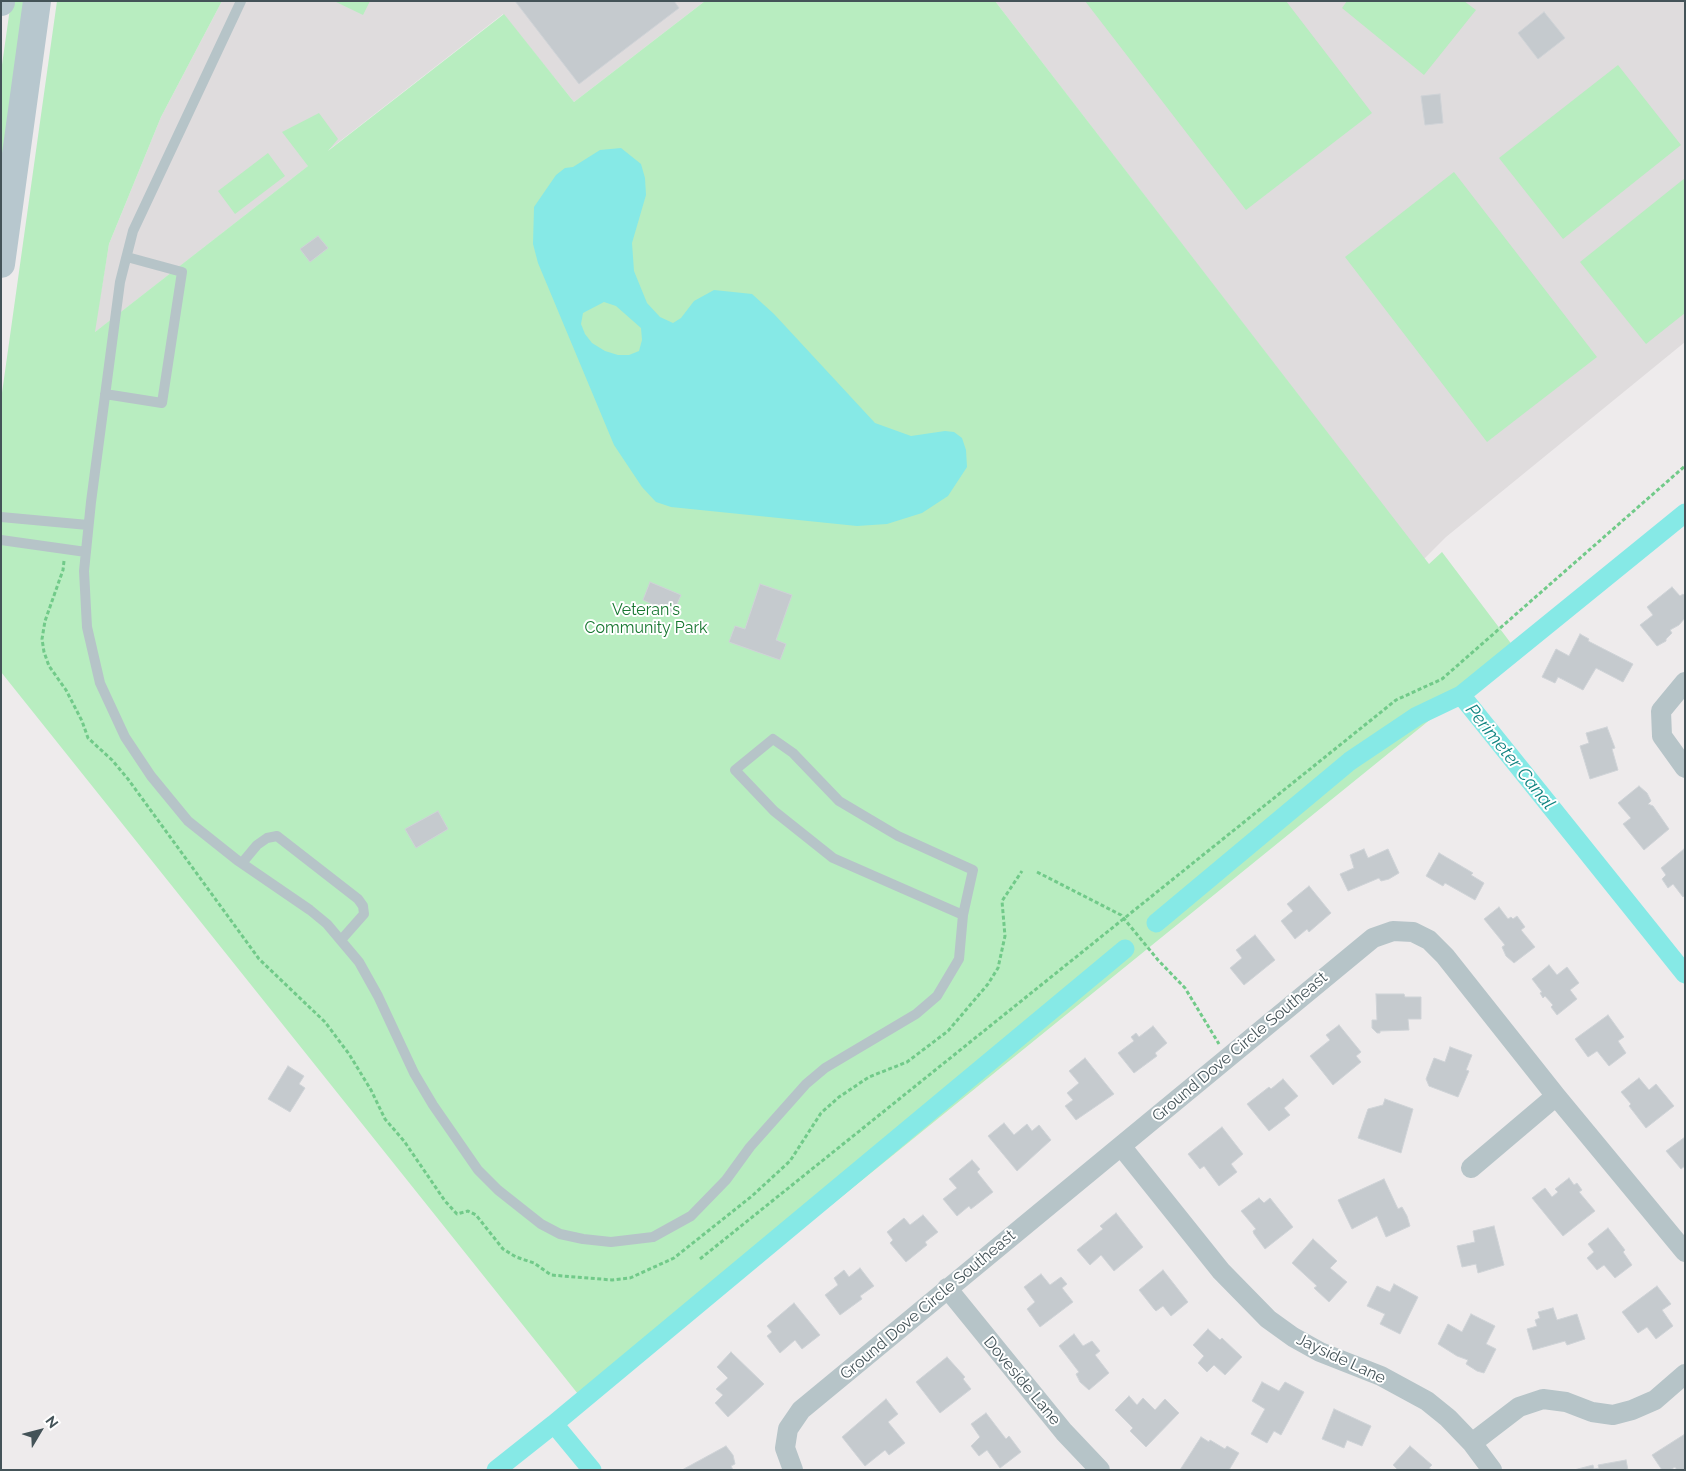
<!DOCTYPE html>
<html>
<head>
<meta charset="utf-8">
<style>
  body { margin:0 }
  #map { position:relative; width:1686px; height:1471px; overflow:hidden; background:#eeebec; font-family:Raleway,sans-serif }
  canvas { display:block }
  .frame { position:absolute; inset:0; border:2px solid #445358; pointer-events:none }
  .north { position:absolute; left:15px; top:1406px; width:50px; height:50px; -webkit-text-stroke:4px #fff; paint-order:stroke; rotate:53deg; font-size:14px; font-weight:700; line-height:20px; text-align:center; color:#445358 }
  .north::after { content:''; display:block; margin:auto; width:18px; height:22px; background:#445358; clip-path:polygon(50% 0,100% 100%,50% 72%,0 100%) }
</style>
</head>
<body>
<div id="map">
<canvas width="1686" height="1471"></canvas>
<div class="frame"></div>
<div class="north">N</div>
</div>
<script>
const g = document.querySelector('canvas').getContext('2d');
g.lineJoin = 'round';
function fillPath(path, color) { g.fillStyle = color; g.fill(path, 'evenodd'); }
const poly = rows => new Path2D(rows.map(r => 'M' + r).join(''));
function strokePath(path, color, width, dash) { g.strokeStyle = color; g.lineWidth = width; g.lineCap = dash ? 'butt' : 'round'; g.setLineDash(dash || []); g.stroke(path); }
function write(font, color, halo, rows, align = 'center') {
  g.font = font + ' Raleway,sans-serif'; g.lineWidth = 4; g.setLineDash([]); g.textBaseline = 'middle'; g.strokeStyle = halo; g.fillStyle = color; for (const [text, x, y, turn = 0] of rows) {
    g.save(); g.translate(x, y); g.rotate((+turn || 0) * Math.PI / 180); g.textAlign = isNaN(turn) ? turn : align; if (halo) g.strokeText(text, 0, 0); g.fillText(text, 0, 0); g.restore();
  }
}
fillPath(poly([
  [222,1,705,1,574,102,503,14,94,333,109,244,161,117],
  [995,1,1685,1,1685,342,1446,537,1424,559]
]), '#dfdcdd');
fillPath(poly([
  [11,1,27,1,1,191,1,72],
  [57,1,222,1,161,117,109,244,95,332,308,166,282,132,319,113,338,139,328,151,504,14,574,102,705,1,995,1,1429,564,1442,552,1516,650,586,1404,1,672,1,400],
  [334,1,370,1,363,15],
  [1085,1,1286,1,1372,113,1246,210],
  [1347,1,1464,1,1476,10,1424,75,1342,8],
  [1618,65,1681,145,1563,239,1499,158],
  [268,153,285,176,235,214,218,191],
  [1454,172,1597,357,1487,442,1345,257],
  [1685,178,1685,313,1646,344,1580,262]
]), '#b8edc0');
fillPath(poly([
  [621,148,641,164,645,178,646,195,632,243,634,271,647,303,660,317,673,323,681,318,694,301,714,290,752,294,774,314,875,423,911,436,945,431,954,432,962,438,966,450,967,467,948,496,922,513,887,524,857,526,671,507,656,502,642,487,614,445,538,263,533,244,534,207,556,175,565,168,573,167,600,150],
  [604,302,616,306,641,328,642,340,639,351,629,355,618,355,605,351,592,343,585,334,581,324,583,313]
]), '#86e9e6');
strokePath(poly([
  [1685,513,1461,695,1685,974],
  [1156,923,1350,761,1417,716,1461,695],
  [554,1424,1125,949],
  [496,1470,554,1424,592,1470]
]), '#86e9e6', 19);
const building = poly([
  [515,1,674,1,679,8,579,84,515,1],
  [1544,12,1565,38,1538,59,1518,33,1544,12],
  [1440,94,1443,123,1425,125,1421,96,1440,94],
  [318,236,328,248,310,262,300,249,318,236],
  [650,582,681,595,673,613,643,600,650,582],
  [760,584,792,595,776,640,786,644,780,660,729,642,735,626,745,629,760,584],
  [1672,587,1680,596,1683,594,1685,596,1685,618,1679,625,1670,630,1672,633,1666,639,1666,641,1657,646,1640,625,1653,615,1647,607,1672,587],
  [1580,634,1589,639,1588,641,1633,664,1623,682,1596,668,1583,690,1558,677,1555,683,1542,677,1556,649,1569,656,1580,634],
  [1607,727,1615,748,1612,749,1618,770,1590,779,1580,746,1589,743,1586,733,1607,727],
  [1639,786,1647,793,1651,801,1648,804,1653,806,1669,829,1644,850,1623,824,1631,818,1618,803,1639,786],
  [438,811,448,829,416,848,405,829,438,811],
  [1364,849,1368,858,1388,849,1399,873,1389,879,1381,881,1379,878,1348,891,1340,874,1354,868,1350,855,1364,849],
  [1684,849,1685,895,1683,897,1673,884,1668,888,1662,879,1666,875,1661,868,1684,849],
  [1439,853,1473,873,1471,875,1484,883,1475,900,1445,883,1443,886,1426,876,1439,853],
  [1309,886,1331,913,1309,932,1307,929,1295,939,1281,921,1293,911,1287,904,1309,886],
  [1499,907,1508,919,1511,917,1513,919,1517,916,1525,927,1521,930,1535,947,1514,963,1506,956,1502,947,1505,945,1484,919,1499,907],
  [1255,935,1275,960,1244,985,1230,968,1242,958,1236,950,1255,935],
  [1549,965,1557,975,1567,967,1579,983,1570,990,1577,999,1557,1015,1551,1007,1553,1005,1545,996,1543,998,1540,993,1542,992,1532,979,1549,965],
  [1376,994,1404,994,1405,997,1421,997,1421,1019,1408,1019,1409,1030,1380,1031,1380,1033,1377,1033,1372,1028,1372,1020,1377,1020,1376,994],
  [1608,1015,1624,1037,1618,1041,1626,1053,1609,1066,1597,1051,1588,1057,1575,1039,1608,1015],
  [1339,1025,1361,1052,1356,1056,1361,1062,1333,1085,1310,1056,1330,1040,1326,1035,1339,1025],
  [1153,1026,1167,1043,1155,1053,1157,1056,1134,1073,1118,1053,1134,1041,1131,1037,1136,1033,1139,1037,1153,1026],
  [1450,1047,1472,1055,1466,1070,1469,1071,1458,1097,1429,1086,1426,1079,1434,1058,1445,1062,1450,1047],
  [1085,1058,1114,1094,1076,1120,1065,1106,1073,1100,1067,1093,1079,1083,1069,1071,1085,1058],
  [288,1066,304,1076,299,1084,305,1088,290,1112,268,1099,288,1066],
  [1639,1078,1649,1090,1656,1084,1674,1106,1646,1128,1629,1106,1631,1104,1621,1092,1639,1078],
  [1283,1079,1298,1096,1284,1108,1290,1115,1269,1131,1247,1104,1269,1087,1271,1089,1283,1079],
  [1385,1099,1413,1109,1401,1153,1358,1138,1368,1109,1383,1105,1385,1099],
  [1004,1123,1014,1135,1027,1124,1032,1131,1039,1125,1051,1140,1017,1171,988,1136,1004,1123],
  [1222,1127,1243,1154,1231,1164,1237,1172,1219,1186,1204,1166,1200,1169,1188,1154,1222,1127],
  [1685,1137,1685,1166,1681,1169,1666,1151,1685,1137],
  [972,1160,980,1169,977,1172,993,1192,971,1209,969,1206,957,1216,943,1199,957,1188,949,1179,972,1160],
  [1569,1178,1574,1185,1577,1183,1582,1190,1579,1192,1595,1211,1563,1236,1532,1198,1545,1188,1552,1197,1558,1192,1555,1189,1569,1178],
  [1384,1179,1398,1209,1402,1207,1407,1216,1410,1226,1386,1237,1377,1216,1352,1229,1338,1200,1384,1179],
  [1259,1198,1264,1203,1270,1198,1293,1227,1265,1249,1254,1234,1253,1231,1256,1229,1241,1211,1259,1198],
  [1116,1213,1143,1247,1114,1271,1101,1255,1090,1265,1077,1250,1103,1229,1100,1226,1116,1213],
  [923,1215,938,1232,925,1242,927,1245,906,1262,890,1243,893,1240,887,1232,904,1218,910,1225,923,1215],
  [1494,1226,1504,1265,1478,1273,1476,1264,1462,1267,1457,1246,1475,1242,1473,1231,1494,1226],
  [1608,1228,1625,1250,1623,1252,1632,1265,1615,1278,1604,1265,1597,1270,1587,1258,1594,1252,1588,1244,1608,1228],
  [1313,1239,1337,1261,1330,1268,1347,1282,1329,1302,1314,1288,1317,1286,1292,1263,1313,1239],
  [860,1268,874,1286,860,1296,862,1299,840,1315,825,1295,838,1285,834,1278,844,1270,849,1277,860,1268],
  [1163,1270,1188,1302,1171,1316,1163,1306,1156,1311,1154,1309,1139,1290,1163,1270],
  [1041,1274,1050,1285,1061,1277,1067,1284,1062,1288,1073,1302,1040,1327,1027,1309,1035,1302,1024,1287,1041,1274],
  [1394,1284,1418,1297,1400,1334,1380,1324,1385,1314,1367,1306,1377,1286,1390,1292,1394,1284],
  [1657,1286,1671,1304,1662,1310,1673,1326,1656,1339,1647,1327,1638,1333,1622,1312,1657,1286],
  [794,1303,820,1335,802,1349,795,1340,780,1353,767,1336,772,1332,767,1326,794,1303],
  [1553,1308,1557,1320,1577,1314,1585,1339,1567,1345,1565,1341,1533,1350,1527,1329,1537,1326,1535,1320,1540,1318,1538,1312,1553,1308],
  [1471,1314,1495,1326,1486,1344,1496,1349,1484,1373,1477,1371,1466,1364,1468,1360,1457,1356,1438,1344,1448,1324,1462,1332,1471,1314],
  [1208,1329,1220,1340,1222,1338,1242,1357,1225,1375,1214,1365,1207,1372,1198,1363,1204,1356,1193,1345,1208,1329],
  [1074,1334,1083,1346,1092,1341,1100,1351,1095,1355,1109,1373,1089,1390,1080,1382,1076,1374,1079,1372,1059,1346,1074,1334],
  [731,1352,764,1384,728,1417,715,1403,723,1395,716,1389,728,1378,717,1367,731,1352],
  [947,1357,965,1377,963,1379,971,1389,940,1413,916,1382,947,1357],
  [1262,1382,1279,1391,1285,1382,1304,1392,1281,1435,1274,1431,1267,1443,1251,1434,1265,1409,1252,1401,1262,1382],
  [1129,1396,1137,1405,1143,1398,1155,1410,1165,1399,1179,1413,1146,1447,1130,1431,1133,1428,1115,1410,1129,1396],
  [886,1399,898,1414,888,1422,905,1443,889,1455,885,1450,865,1466,842,1437,886,1399],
  [1334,1409,1371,1426,1362,1446,1347,1440,1344,1448,1322,1439,1334,1409],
  [986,1413,1006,1439,1009,1436,1021,1452,1000,1468,987,1450,979,1456,971,1446,980,1437,971,1424,986,1413],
  [1685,1434,1685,1470,1677,1470,1675,1467,1670,1470,1662,1470,1652,1455,1685,1434],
  [1201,1437,1209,1442,1210,1440,1225,1449,1227,1446,1239,1453,1229,1470,1180,1470,1201,1437],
  [726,1446,733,1455,735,1464,731,1466,733,1470,682,1470,726,1446],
  [1410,1446,1432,1465,1429,1468,1432,1470,1398,1470,1393,1465,1410,1446],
  [1626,1460,1628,1470,1574,1470,1593,1465,1594,1469,1599,1468,1598,1465,1626,1460]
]);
fillPath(building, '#c5cace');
strokePath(building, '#cfd3d7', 1);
strokePath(poly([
  [64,561,63,570,45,621,42,639,44,652,49,666,66,690,82,721,88,738,112,760,128,779,259,959,325,1022,349,1054,371,1090,385,1119,404,1141,445,1201,457,1214,468,1211,476,1215,503,1249,516,1257,534,1263,551,1275,612,1280,630,1278,674,1258,752,1196,790,1161,821,1113,839,1097,869,1077,907,1062,948,1031,988,984,998,968,1005,936,1002,901,1022,871],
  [1037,872,1121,915,1158,960,1185,988,1219,1044],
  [700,1259,1396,700,1442,679,1685,466]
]), '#71ca89', 3, [4, 2.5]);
strokePath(poly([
  [241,1,133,231,120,282,91,502,84,571,87,627,100,683,125,737,151,776,188,821,237,860,310,910,327,924,359,962,378,996,414,1073,433,1105,478,1170,498,1190,541,1224,560,1234,583,1239,611,1242,653,1237,691,1216,726,1180,750,1147,806,1084,825,1068,916,1014,937,996,959,959,963,915,973,870,898,836,839,801,793,753,773,739,735,770,774,811,833,858,963,915],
  [105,394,162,403,182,272,127,257],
  [1,517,88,525],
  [1,540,86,552],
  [242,863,257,845,267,838,277,836,358,899,363,906,364,914,341,940]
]), '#b6c4c8', 10);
strokePath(poly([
  [1685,682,1661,711,1662,736,1685,768],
  [1121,1146,1221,1271,1268,1319,1293,1337,1320,1352,1381,1376,1427,1401,1448,1418,1472,1443,1492,1470],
  [1471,1168,1556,1096],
  [947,1288,1064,1432,1100,1470],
  [1472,1443,1519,1407,1543,1399,1566,1402,1592,1412,1613,1415,1632,1410,1655,1400,1685,1374],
  [793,1470,785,1448,788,1429,801,1410,1373,938,1393,931,1413,932,1429,940,1445,956,1556,1096,1685,1252]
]), '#b6c4c8', 20);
strokePath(poly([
  [1,2,1,1],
  [1,264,37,1]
]), '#b7c7ce', 28);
write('16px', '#177730', '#fff', [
  ["Veteran's",646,610],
  ["Community Park",646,628]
]);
write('16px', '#445358', '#fff', [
  ["Ground Dove Circle Southeast",1240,1047,-40],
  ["Ground Dove Circle Southeast",928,1305,-40],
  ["Jayside Lane",1341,1359,25],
  ["Doveside Lane",1022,1381,50]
]);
write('italic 18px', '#0f8481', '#fff', [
  ["Perimeter Canal",1510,757,51]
]);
</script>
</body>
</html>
